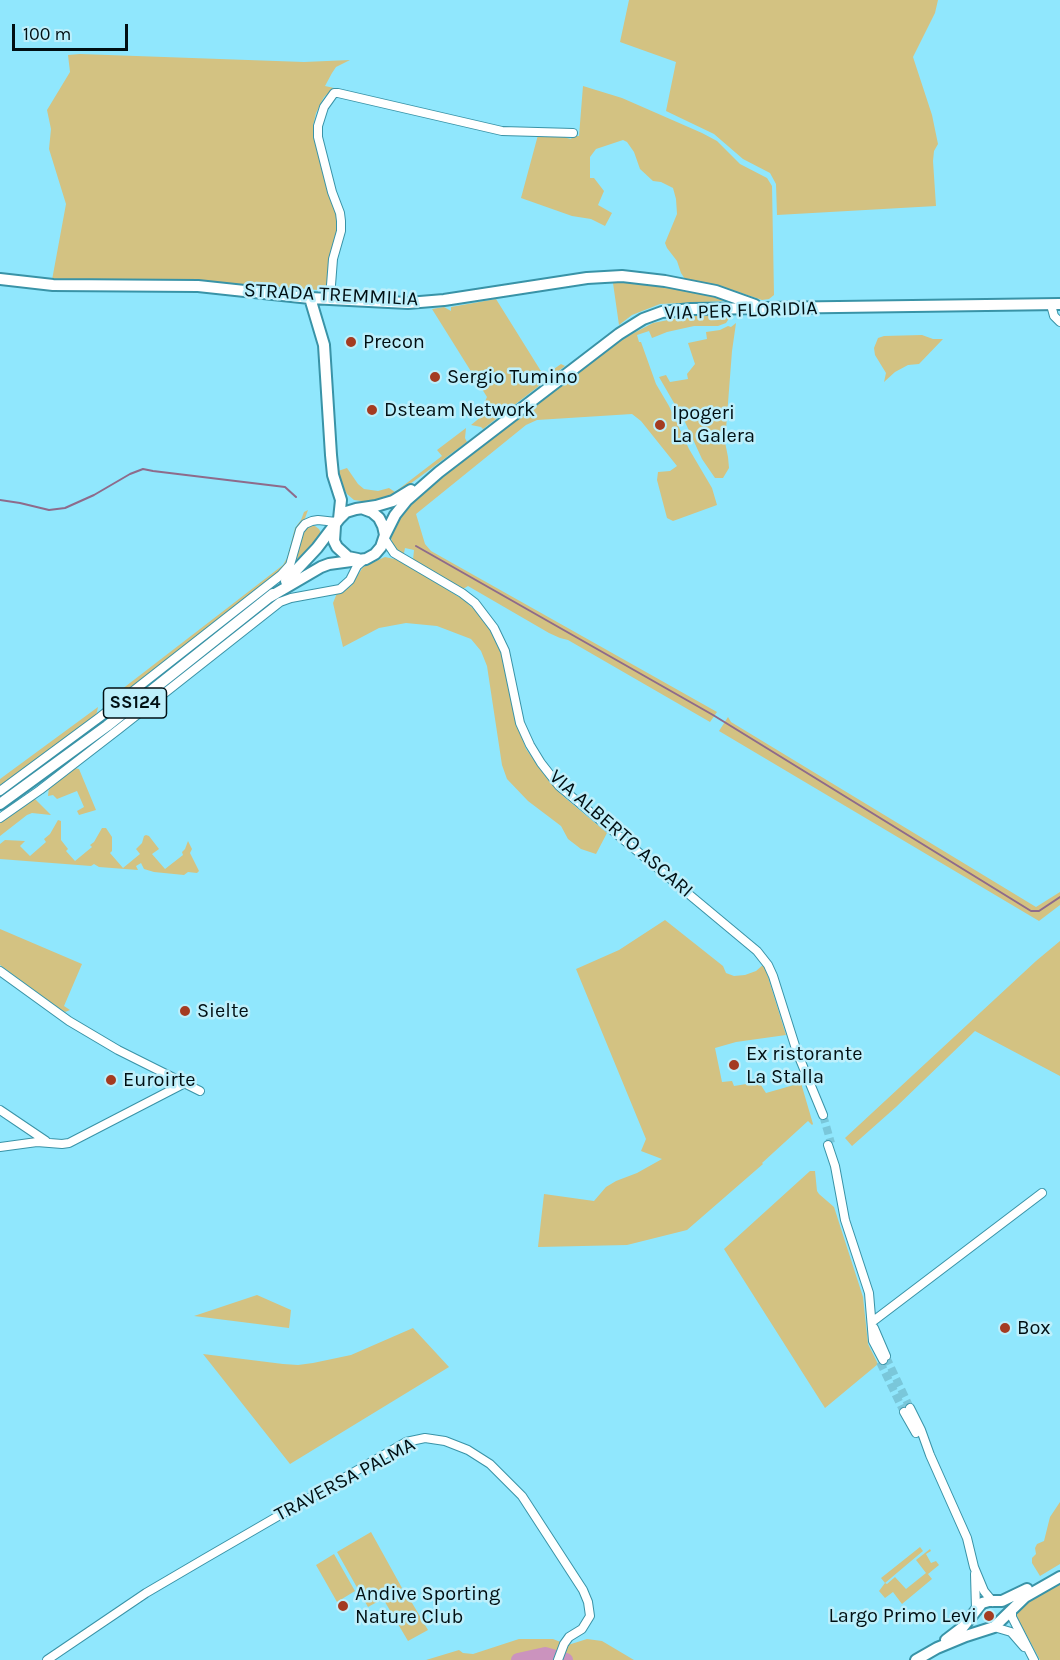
<!DOCTYPE html>
<html>
<head>
<meta charset="utf-8">
<style>
  body { margin:0 }
  #map { position:relative; width:1060px; height:1660px; overflow:hidden; background:#90e7fd; font-family:Karla,sans-serif }
  canvas { display:block }
  .scale { position:absolute; left:12px; top:24px; width:116px; height:27px; box-sizing:border-box; border:3px solid #000f13; border-top:0; padding-left:8px; font-size:18px; line-height:21px; white-space:nowrap; color:#000f13; -webkit-text-stroke:4px #bdeffb; paint-order:stroke }
</style>
</head>
<body>
<div id="map">
<canvas width="1060" height="1660"></canvas>
<div class="scale">100 m</div>
</div>
<script>
const g = document.querySelector('canvas').getContext('2d');
g.lineJoin = 'round';
function fillPath(path, color) { g.fillStyle = color; g.fill(path, 'evenodd'); }
const poly = rows => new Path2D(rows.map(r => 'M' + r).join(''));
function strokePath(path, color, width, dash) { g.strokeStyle = color; g.lineWidth = width; g.lineCap = dash ? 'butt' : 'round'; g.setLineDash(dash || []); g.stroke(path); }
function write(font, color, halo, rows, align = 'center') {
  g.font = font + ' Karla,sans-serif'; g.lineWidth = 5; g.setLineDash([]); g.textBaseline = 'middle'; g.strokeStyle = halo; g.fillStyle = color; for (const [text, x, y, turn = 0] of rows) {
    g.save(); g.translate(x, y); g.rotate((+turn || 0) * Math.PI / 180); g.textAlign = isNaN(turn) ? turn : align; if (halo) g.strokeText(text, 0, 0); g.fillText(text, 0, 0); g.restore();
  }
}
fillPath(poly([
  [629,0,938,0,935,13,913,57,932,115,938,144,934,151,933,161,936,206,777,215,776,184,770,173,743,159,714,134,666,111,676,62,620,42],
  [80,54,304,62,350,60,336,67,332,73,325,86,334,88,324,97,316,113,313,126,313,135,326,184,337,215,338,227,326,288,318,290,228,283,52,280,66,204,49,149,51,129,47,110,70,72,68,55],
  [583,86,622,98,702,133,717,141,740,164,767,178,772,186,774,295,769,299,762,300,718,285,685,279,681,273,677,261,667,248,665,243,677,214,676,199,673,188,661,182,653,181,640,169,634,152,627,142,623,140,596,149,590,157,590,178,594,178,604,191,598,205,612,213,605,226,591,219,572,216,521,198,538,135,565,136,567,138,571,139,573,136,579,136],
  [613,283,637,283,668,288,725,298,726,301,660,304,632,315,619,325],
  [496,299,544,376,561,364,565,366,483,429,481,427,471,425,482,416,481,410,487,397,432,309,444,307,451,311,451,307],
  [705,315,725,315,730,317,726,323,718,326,694,326,667,332,652,338,649,331,637,335,639,342,641,342,656,384,669,406,689,449,712,488,717,505,673,521,667,518,657,480,658,472,670,471,677,466,641,421,632,414,537,420,526,425,416,514,425,544,431,551,717,712,710,722,568,640,560,638,549,633,468,586,463,589,413,560,414,550,405,548,404,553,402,554,393,546,391,538,392,526,410,501,616,344,630,335,653,323,683,317],
  [736,323,732,351,725,442,728,457,729,468,723,478,715,478,702,459,685,422,659,377,666,375,670,382,688,379,687,374,695,364,688,343,707,339,706,332,720,330,728,326,731,327],
  [922,335,933,339,943,339,919,364,908,365,895,372,884,382,886,373,875,355,874,348,878,338,884,336],
  [466,428,465,438,467,442,391,498,369,502,354,500,347,494,340,481,338,471,347,468,358,484,364,489,378,491,389,488,395,492,442,456,437,450],
  [308,510,293,551,285,566,279,572,109,704,104,703,283,565,287,558,295,528,301,520,304,512],
  [309,526,315,526,319,529,321,533,320,538,293,569,298,554,302,533],
  [385,557,399,560,464,600,478,613,490,630,501,653,517,724,526,749,549,781,563,796,607,833,596,854,581,849,568,839,561,826,528,801,507,779,502,765,487,666,481,651,471,639,437,626,406,623,379,628,343,647,333,603,337,593,351,586,363,567],
  [98,707,96,716,0,786,0,779],
  [728,717,731,722,1036,907,1060,892,1060,905,1039,921,719,731],
  [74,768,79,769,96,810,79,815,77,811,84,807,77,791,57,799,53,795,48,796,49,787],
  [34,798,51,815,32,813,27,815,0,836,0,822],
  [58,820,61,821,61,840,68,849,66,851,75,861,92,847,90,845,94,842,102,828,106,828,112,837,112,851,110,853,123,868,140,854,136,849,142,843,144,836,146,835,149,836,159,849,152,854,165,869,183,855,182,852,185,849,188,841,192,849,190,853,199,871,197,873,188,872,184,875,154,872,144,869,141,863,136,866,138,870,99,867,94,864,91,866,0,859,0,844,5,840,25,841,20,846,30,856,46,842,44,839,50,834],
  [665,920,723,966,726,973,734,976,745,975,756,971,764,964,786,1035,736,1042,715,1048,722,1082,732,1081,734,1086,759,1082,766,1093,801,1083,813,1124,812,1125,808,1121,762,1163,763,1164,687,1230,627,1245,538,1247,544,1194,594,1201,606,1187,616,1181,637,1173,662,1159,641,1151,646,1139,576,969,619,950],
  [0,929,82,964,64,1006,70,1010,65,1012,53,1004,0,965],
  [1060,941,1060,1076,975,1031,896,1107,852,1146,845,1138,1036,961],
  [810,1171,815,1171,817,1191,819,1194,834,1207,863,1297,868,1344,878,1364,825,1408,724,1249],
  [257,1295,291,1310,289,1328,194,1316],
  [413,1328,449,1367,290,1464,203,1354,283,1364,298,1365,313,1363,351,1355],
  [1060,1502,1060,1564,1040,1576,1032,1563,1032,1558,1036,1554,1035,1548,1037,1544,1044,1541,1050,1517],
  [371,1532,402,1588,368,1607,337,1552],
  [920,1547,923,1551,885,1583,887,1584,895,1577,906,1589,926,1573,916,1560,930,1549,931,1551,926,1554,931,1563,936,1561,939,1565,928,1574,932,1579,902,1604,893,1592,885,1598,879,1591,885,1583,881,1578],
  [334,1554,355,1591,337,1602,316,1565],
  [1060,1581,1060,1660,1040,1660,1018,1619,1016,1612,1021,1604],
  [405,1591,428,1630,408,1641,385,1602],
  [519,1639,553,1639,568,1645,587,1639,602,1641,634,1660,426,1660,459,1650,463,1653,473,1654]
]), '#d3c282');
strokePath(poly([
  [0,500,20,503,49,510,65,508,94,495,130,474,143,469,153,471,285,487,296,497],
  [416,546,713,715,1031,911,1039,911,1060,897]
]), '#8e6b8b', 2);
strokePath(poly([
  [518,1660,545,1654,566,1660]
]), '#cb93be', 14);
strokePath(poly([
  [823,1115,831,1143],
  [886,1357,910,1408],
  [880,1362,904,1412]
]), '#7ac7da', 8, [8, 4]);
const minor = poly([
  [330,298,333,259,341,231,341,221,340,213,332,192,318,137,318,126,324,107,334,93,338,93,502,131,573,133],
  [1051,305,1054,316,1060,322],
  [384,538,394,553,462,593,475,603,494,628,505,651,520,723,530,745,541,763,559,786,757,951,768,965,773,976,797,1052,823,1115],
  [0,791,100,717,281,575,290,565,300,530,305,524,312,521,318,520,336,522],
  [0,818,40,790,119,729,280,602,291,598,340,589,350,580,357,566,365,559],
  [0,971,69,1021,118,1050,200,1091],
  [0,1110,46,1141],
  [828,1145,835,1166,845,1220,869,1293,873,1341,883,1360],
  [0,1147,37,1142,62,1144,69,1143,185,1083],
  [872,1322,1042,1193],
  [874,1328,886,1356],
  [910,1408,921,1430,930,1455,967,1538,974,1567,984,1591,993,1602],
  [904,1412,916,1433],
  [975,1574,976,1609],
  [1012,1610,1012,1617,1034,1660],
  [994,1627,1011,1632,1024,1647],
  [47,1660,146,1593,204,1559,406,1442,425,1438,445,1441,468,1450,490,1464,522,1496,583,1590,588,1602,590,1616,582,1629,569,1637,564,1644,558,1660]
]);
const major = poly([
  [0,279,53,285,198,286,310,298,408,303,444,300,587,278,622,276,665,281,716,291,755,305],
  [310,298,324,345,331,455,333,475,341,500,339,519],
  [364,509,372,512,379,518,383,526,385,535],
  [335,526,334,541,337,547,348,557,358,559],
  [286,581,317,548,339,519,346,512,356,509,376,506,393,501,411,490],
  [268,598,321,567,329,564,366,559,375,554,381,547,385,535,395,515,407,500,439,472,619,334,643,319,662,312,691,309,1060,304],
  [0,804,107,726,273,594],
  [946,1640,963,1627,982,1603,989,1601,1002,1601,1027,1589],
  [916,1660,937,1648,966,1636,994,1627,1025,1597,1060,1577]
]);
strokePath(minor, '#3993a7', 10);
strokePath(major, '#3993a7', 14);
strokePath(minor, '#fff', 8);
strokePath(major, '#fff', 10);
for (const [x, y, r, color] of [
  [351,342,6,"#a43b21"],
  [435,377,6,"#a43b21"],
  [372,410,6,"#a43b21"],
  [660,425,6,"#a43b21"],
  [185,1011,6,"#a43b21"],
  [734,1065,6,"#a43b21"],
  [111,1080,6,"#a43b21"],
  [1005,1328,6,"#a43b21"],
  [343,1606,6,"#a43b21"],
  [989,1616,6,"#a43b21"]
]) { const dot = new Path2D(); dot.arc(x, y, r, 0, 2 * Math.PI); g.fillStyle = color; g.fill(dot); strokePath(dot, '#bdeffb', 2); }
for (const [x, y, w] of [
  [135,703,63]
]) { const box = new Path2D(); box.roundRect(x - w / 2, y - 15, w, 30, 4.5); g.fillStyle = '#bdeffb'; g.fill(box); strokePath(box, '#000f13', 1.5); }
write('bold 18px', '#000f13', null, [
  ["SS124",135,703]
]);
write('20px', '#000f13', '#bdeffb', [
  ["STRADA TREMMILIA",331,295,3],
  ["VIA PER FLORIDIA",741,311,-2],
  ["VIA ALBERTO ASCARI",621,834,41],
  ["TRAVERSA PALMA",345,1480,-28]
]);
write('20px', '#000f13', '#bdeffb', [
  ["Precon",363,342],
  ["Sergio Tumino",447,377],
  ["Dsteam Network",384,410],
  ["Ipogeri",672,413],
  ["La Galera",672,436],
  ["Sielte",197,1011],
  ["Ex ristorante",746,1054],
  ["La Stalla",746,1077],
  ["Euroirte",123,1080],
  ["Box",1017,1328],
  ["Andive Sporting",355,1594],
  ["Nature Club",355,1617],
  ["Largo Primo Levi",977,1616,"right"]
], 'left');
</script>
</body>
</html>
